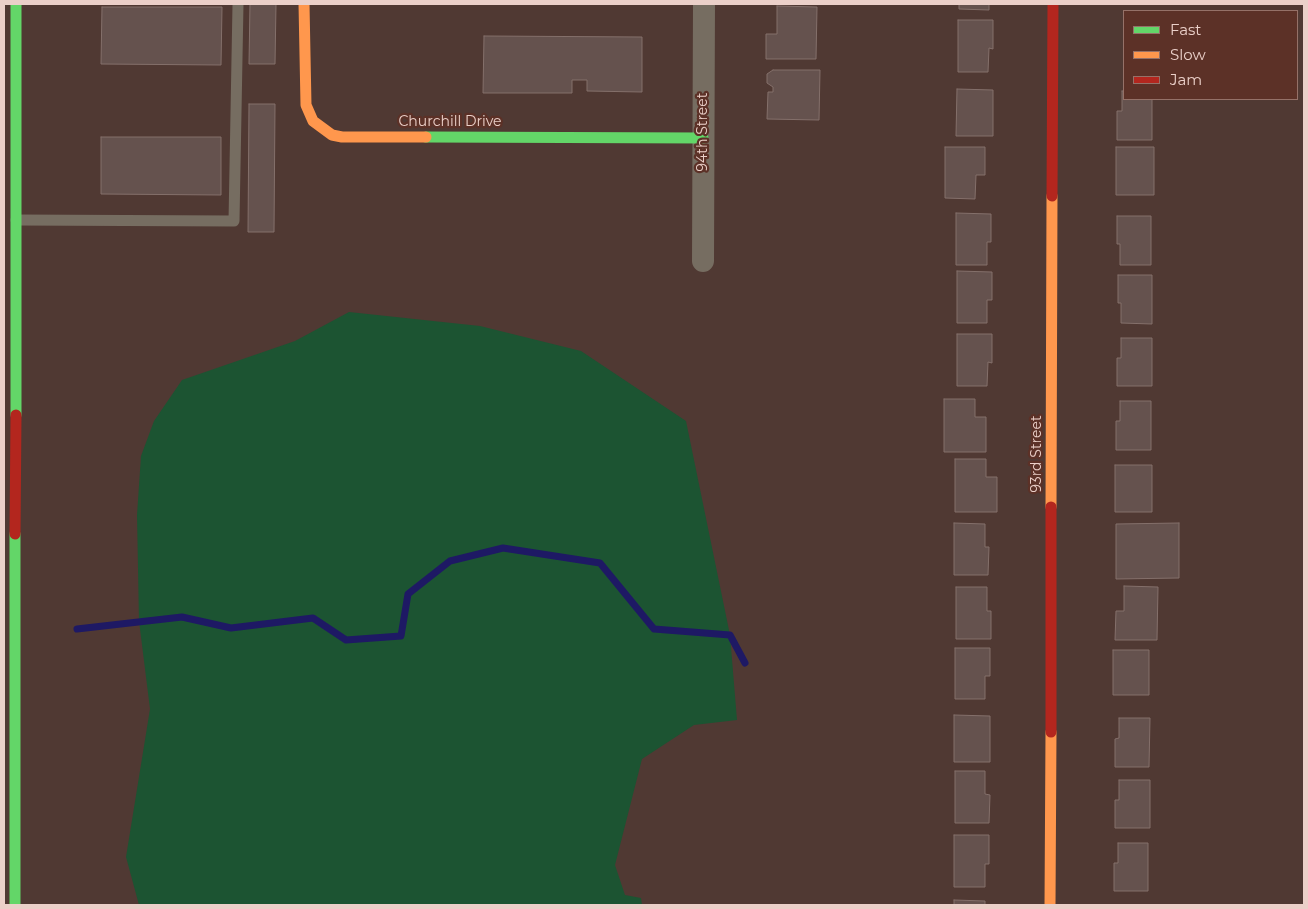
<!DOCTYPE html>
<html>
<head>
<meta charset="utf-8">
<style>
  body { margin:0 }
  #map { position:relative; width:1308px; height:909px; overflow:hidden; background:#503933; font-family:Montserrat,sans-serif }
  canvas { display:block }
  .frame { position:absolute; inset:0; border:5px solid #ebd0c9; pointer-events:none }
  .legend { position:absolute; left:1123px; top:10px; width:175px; height:90px; box-sizing:border-box; background:#5c3127; border:1px solid #957168; margin:0; padding:6px 9px; list-style:none; font-size:15px; color:#ebd0c9 }
  .legend li { display:flex; align-items:center; gap:10px; height:25px }
  .legend b { width:25px; border:1px solid #957168 }
</style>
</head>
<body>
<div id="map">
<canvas width="1308" height="909"></canvas>
<div class="frame"></div>
<ul class="legend">
<li><b style="height:6px;background:#63d668"></b>Fast</li>
<li><b style="height:6px;background:#ff974d"></b>Slow</li>
<li><b style="height:6px;background:#b3261e"></b>Jam</li>
</ul>
</div>
<script>
const g = document.querySelector('canvas').getContext('2d');
g.lineJoin = 'round';
function fillPath(path, color) { g.fillStyle = color; g.fill(path, 'evenodd'); }
const poly = rows => new Path2D(rows.map(r => 'M' + r).join(''));
function strokePath(path, color, width, dash) { g.strokeStyle = color; g.lineWidth = width; g.lineCap = dash ? 'butt' : 'round'; g.setLineDash(dash || []); g.stroke(path); }
function write(font, color, halo, rows, align = 'center') {
  g.font = font + ' Montserrat,sans-serif'; g.lineWidth = 4.5; g.setLineDash([]); g.textBaseline = 'middle'; g.strokeStyle = halo; g.fillStyle = color; for (const [text, x, y, turn = 0] of rows) {
    g.save(); g.translate(x, y); g.rotate((+turn || 0) * Math.PI / 180); g.textAlign = isNaN(turn) ? turn : align; if (halo) g.strokeText(text, 0, 0); g.fillText(text, 0, 0); g.restore();
  }
}
fillPath(poly([
  [349,312,480,326,581,351,686,421,730,635,737,720,694,725,642,759,615,865,625,895,641,898,642,905,139,905,126,857,150,709,139,621,137,515,141,456,154,421,182,380,295,341]
]), '#1c5432');
strokePath(poly([
  [77,629,182,617,231,628,313,618,346,640,401,636,408,594,450,561,503,548,600,563,654,629,730,635,745,663]
]), '#1e1964', 7);
const building = poly([
  [250,4,276,4,275,64,249,64,250,4],
  [959,4,989,4,989,10,959,9,959,4],
  [777,6,817,7,816,59,766,59,766,34,777,34,777,6],
  [102,7,222,7,221,65,101,64,102,7],
  [958,20,993,20,993,49,989,48,988,72,958,72,958,20],
  [484,36,642,37,642,92,587,91,587,80,572,80,572,93,483,93,484,36],
  [773,70,820,70,819,120,767,119,768,92,773,92,773,87,767,83,767,74,773,70],
  [957,89,993,90,993,136,956,136,957,89],
  [1122,91,1124,91,1124,99,1152,99,1152,140,1117,140,1117,111,1122,111,1122,91],
  [249,104,275,104,274,232,248,232,249,104],
  [101,137,221,137,221,195,101,194,101,137],
  [945,147,985,147,985,175,976,175,975,199,945,198,945,147],
  [1116,147,1154,147,1154,195,1116,195,1116,147],
  [956,213,991,214,991,242,987,242,987,265,956,265,956,213],
  [1117,216,1151,216,1151,265,1120,265,1120,244,1117,244,1117,216],
  [957,271,992,272,992,300,987,300,987,323,957,323,957,271],
  [1118,275,1152,275,1152,324,1121,323,1121,303,1118,303,1118,275],
  [957,334,992,334,992,363,988,362,987,386,957,386,957,334],
  [1121,338,1152,338,1152,386,1117,386,1117,358,1121,358,1121,338],
  [944,399,975,399,975,417,986,417,986,452,944,452,944,399],
  [1120,401,1151,401,1151,450,1116,450,1116,421,1120,421,1120,401],
  [955,459,986,459,986,477,997,477,997,512,955,512,955,459],
  [1115,465,1152,465,1152,512,1115,512,1115,465],
  [954,523,985,524,985,547,989,547,988,575,954,575,954,523],
  [1179,523,1179,578,1116,579,1116,524,1179,523],
  [1124,586,1158,587,1157,640,1115,640,1116,611,1124,611,1124,586],
  [956,587,987,587,987,611,991,611,991,639,956,639,956,587],
  [955,648,990,648,990,676,985,676,985,699,955,699,955,648],
  [1113,650,1149,650,1149,695,1113,695,1113,650],
  [954,715,990,716,990,762,954,762,954,715],
  [1119,718,1150,718,1149,767,1115,767,1115,739,1119,738,1119,718],
  [955,771,985,771,985,794,990,795,989,823,955,823,955,771],
  [1119,780,1150,780,1150,828,1115,828,1115,800,1119,800,1119,780],
  [954,835,989,835,989,864,985,864,985,887,954,887,954,835],
  [1118,843,1148,843,1148,891,1114,891,1114,863,1118,863,1118,843],
  [954,900,985,901,985,905,954,905,954,900]
]);
fillPath(building, '#65524e');
strokePath(building, '#84706b', 1);
strokePath(poly([
  [16,220,234,221,238,4]
]), '#766d61', 11);
strokePath(poly([
  [703,261,704,4]
]), '#766d61', 22);
strokePath(poly([
  [426,137,703,138],
  [16,415,16,4],
  [15,905,15,534]
]), '#63d668', 11);
strokePath(poly([
  [304,4,306,105,313,121,332,135,342,137,426,137],
  [1051,507,1052,196],
  [1050,905,1051,732]
]), '#ff974d', 11);
strokePath(poly([
  [1052,196,1053,4],
  [15,534,16,415],
  [1051,732,1051,507]
]), '#b3261e', 11);
write('14px', '#ebd0c9', '#5c3127', [
  ["Churchill Drive",450,122],
  ["94th Street",703,132,-90],
  ["93rd Street",1037,454,-90]
]);
</script>
</body>
</html>
